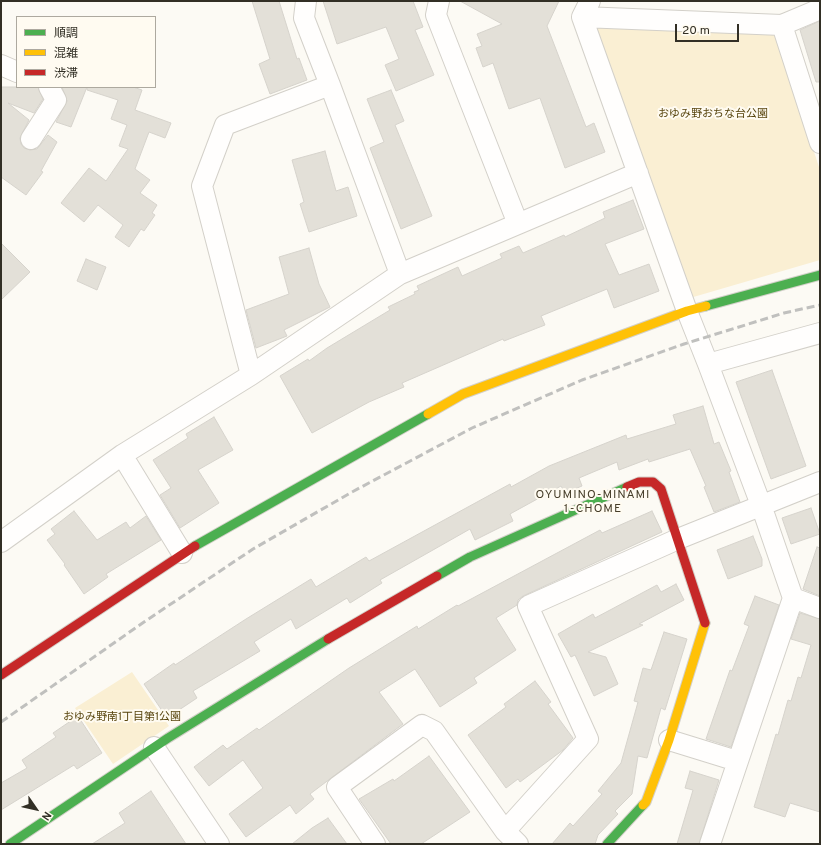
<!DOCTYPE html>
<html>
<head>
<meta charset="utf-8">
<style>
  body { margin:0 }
  #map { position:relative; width:821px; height:845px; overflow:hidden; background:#fcfaf4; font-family:Overpass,"Noto Sans JP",sans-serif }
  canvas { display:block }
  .frame { position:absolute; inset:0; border:2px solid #322f25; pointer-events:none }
  .legend { position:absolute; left:16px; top:16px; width:140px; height:72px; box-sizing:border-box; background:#fffbf1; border:1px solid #ada99f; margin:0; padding:5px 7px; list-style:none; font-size:12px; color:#322f25 }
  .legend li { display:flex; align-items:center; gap:8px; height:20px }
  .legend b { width:20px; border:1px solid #ada99f }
  .north { position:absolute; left:16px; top:789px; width:40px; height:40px; -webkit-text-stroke:3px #fffbf1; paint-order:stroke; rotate:124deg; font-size:11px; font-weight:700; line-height:16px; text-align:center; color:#322f25 }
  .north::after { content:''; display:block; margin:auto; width:14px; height:18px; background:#322f25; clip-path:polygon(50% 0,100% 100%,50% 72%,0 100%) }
  .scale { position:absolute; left:675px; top:24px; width:64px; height:18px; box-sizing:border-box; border:2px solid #322f25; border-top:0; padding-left:5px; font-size:12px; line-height:14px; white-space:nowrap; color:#322f25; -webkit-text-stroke:3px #fffbf1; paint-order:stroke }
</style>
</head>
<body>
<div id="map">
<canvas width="821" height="845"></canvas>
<div class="frame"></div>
<ul class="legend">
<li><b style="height:5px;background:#4caf50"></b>順調</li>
<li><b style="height:5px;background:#ffc107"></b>混雑</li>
<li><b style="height:5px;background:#c62828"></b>渋滞</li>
</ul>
<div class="north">N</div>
<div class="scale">20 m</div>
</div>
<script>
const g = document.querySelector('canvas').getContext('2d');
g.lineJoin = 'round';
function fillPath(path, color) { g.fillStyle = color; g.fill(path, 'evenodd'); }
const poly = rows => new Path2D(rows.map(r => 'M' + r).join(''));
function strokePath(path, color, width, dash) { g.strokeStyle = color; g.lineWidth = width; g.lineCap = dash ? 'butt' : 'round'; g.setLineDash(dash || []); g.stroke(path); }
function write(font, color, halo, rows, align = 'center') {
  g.font = font + ' Overpass,"Noto Sans JP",sans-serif'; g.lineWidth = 4; g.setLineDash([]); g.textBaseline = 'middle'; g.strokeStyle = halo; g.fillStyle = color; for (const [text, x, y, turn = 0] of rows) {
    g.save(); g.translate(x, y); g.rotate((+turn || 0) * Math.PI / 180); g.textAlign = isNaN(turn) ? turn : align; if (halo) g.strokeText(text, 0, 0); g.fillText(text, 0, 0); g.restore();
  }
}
fillPath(poly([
  [590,25,775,34,820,170,820,260,690,298],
  [132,672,169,726,113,764,75,708]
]), '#faefd3');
const building = poly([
  [252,1,279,1,297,59,299,58,307,80,270,94,259,64,270,59,252,1],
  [323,1,413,1,423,27,415,30,434,75,396,91,385,65,399,59,386,27,337,44,323,1],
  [460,1,559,1,547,26,586,127,594,123,605,152,565,168,540,98,509,109,493,63,483,67,476,48,482,46,477,34,502,24,460,1],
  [820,21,820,82,816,82,800,30,820,21],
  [1,87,38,87,43,99,34,113,8,103,29,120,20,138,21,144,24,148,30,150,37,149,48,135,57,142,41,171,43,172,26,195,1,177,1,87],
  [62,87,87,87,71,127,56,122,67,101,62,87],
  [87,87,133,87,142,90,135,110,171,123,165,138,149,132,135,169,150,180,140,193,157,205,152,213,155,215,144,231,141,229,129,247,115,237,123,225,98,205,84,222,61,203,89,168,106,181,128,149,119,146,127,125,111,119,118,100,87,90,87,87],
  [391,90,404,121,395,125,432,216,401,229,370,148,384,142,367,99,391,90],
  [325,151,336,191,348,187,357,216,309,232,300,204,304,202,292,160,325,151],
  [633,200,644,229,605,244,619,275,649,264,659,291,614,308,607,289,541,316,545,325,504,341,503,339,402,383,404,387,369,402,312,433,280,376,308,359,309,361,327,348,390,310,388,307,415,294,414,292,419,290,417,286,458,267,462,276,502,258,500,254,519,246,523,253,564,235,565,237,605,218,603,212,633,200],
  [1,243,30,272,1,300,1,243],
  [309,248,319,284,330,307,284,330,287,336,256,348,246,310,289,294,279,257,309,248],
  [86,259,106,267,97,290,77,281,86,259],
  [772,370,806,466,771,479,736,382,772,370],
  [703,406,714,444,719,442,731,471,729,472,740,502,714,512,704,487,706,486,690,449,649,462,648,459,619,470,617,462,579,478,582,486,565,493,561,486,510,514,513,521,475,540,470,529,380,580,382,583,350,603,347,598,296,629,291,619,254,642,260,651,193,691,197,698,167,718,144,684,174,663,175,665,246,619,311,579,316,587,366,557,369,561,510,484,511,487,549,466,626,435,627,439,676,424,673,415,703,406],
  [214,417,233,450,198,470,219,503,180,528,160,495,171,488,153,460,188,438,186,434,214,417],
  [811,508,820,534,791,544,782,518,811,508],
  [74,511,97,540,126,522,130,528,146,516,161,540,106,574,108,577,84,594,64,565,65,564,47,540,55,534,51,529,74,511],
  [652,511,662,532,523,596,518,600,517,605,496,618,516,650,474,678,477,683,440,707,415,669,379,692,403,724,310,794,314,799,296,814,290,805,246,837,229,814,263,788,243,760,209,786,194,767,223,745,227,749,257,728,259,730,349,668,417,626,418,629,457,605,458,606,600,530,602,533,652,511],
  [753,536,762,559,762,566,728,579,717,550,753,536],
  [817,547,820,548,820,596,803,589,817,547],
  [676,584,684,600,639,624,643,625,588,652,606,657,618,684,594,696,575,655,571,657,558,634,593,614,595,618,657,585,661,592,676,584],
  [755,596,779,605,731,747,706,739,730,670,732,671,749,626,744,624,755,596],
  [800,613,820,619,820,812,790,803,785,817,754,807,776,734,778,735,788,700,791,701,798,677,801,678,811,645,791,639,800,613],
  [664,632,687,639,665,710,661,708,647,758,638,756,632,794,615,811,618,814,598,835,595,844,552,844,570,823,573,826,602,794,598,791,621,763,638,702,634,701,643,668,651,670,664,632],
  [535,681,551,702,548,704,573,738,563,750,520,782,518,779,506,788,468,735,506,707,504,704,535,681],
  [78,716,102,753,77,769,74,765,1,810,1,783,27,768,22,760,56,737,53,733,78,716],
  [429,756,470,812,421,844,391,844,359,799,393,779,394,781,429,756],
  [690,771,719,780,699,844,677,844,693,790,685,788,690,771],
  [151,791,186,844,92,844,125,823,119,813,151,791],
  [328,818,347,844,292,844,312,828,328,818]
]);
fillPath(building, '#e3e0d8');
strokePath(building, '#d6d3cc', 1);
const street = poly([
  [306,1,304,18,330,85,400,274],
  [439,1,436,15,518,224],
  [590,1,582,17,687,311,708,364],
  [582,17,782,25,820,9],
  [782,25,820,143],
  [1,65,17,72],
  [31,139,56,100,49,87],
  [251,375,202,186,225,125,330,85],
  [122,455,182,553],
  [1,542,122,455,251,375,400,274,638,173],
  [793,598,820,608],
  [669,740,737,761],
  [154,747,219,844],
  [505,831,588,739,528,606,678,539,820,482],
  [375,844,337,787,422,725,434,731,505,831,518,844],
  [710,844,793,598,761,505,708,364,820,333]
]);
const fast = poly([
  [706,306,820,275],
  [195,546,428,414],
  [437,576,470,557,627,487],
  [10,844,168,738,328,639],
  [607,844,643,805]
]);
const slow = poly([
  [428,414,463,394,687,311,706,306],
  [643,805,646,802,669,740,705,623]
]);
const jam = poly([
  [627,487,639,482,653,482,661,489,705,623],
  [328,639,437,576],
  [1,675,195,546]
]);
strokePath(street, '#d3d0c9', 22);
strokePath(fast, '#d3d0c9', 11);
strokePath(slow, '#d3d0c9', 11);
strokePath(jam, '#d3d0c9', 11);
strokePath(street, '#fffefd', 20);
strokePath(fast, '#4caf50', 9);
strokePath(slow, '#ffc107', 9);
strokePath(jam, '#c62828', 9);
strokePath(poly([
  [1,722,144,622,253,549,352,492,472,428,582,380,684,344,784,313,820,305]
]), '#c0c0be', 3, [8, 4]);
write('11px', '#58450e', '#fffbf1', [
  ["おゆみ野おちな台公園",713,115],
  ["おゆみ野南1丁目第1公園",122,718]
]);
g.letterSpacing = '1px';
write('12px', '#463d29', '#fffbf1', [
  ["OYUMINO-MINAMI",593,496],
  ["1-CHOME",593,510]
]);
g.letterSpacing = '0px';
</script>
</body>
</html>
